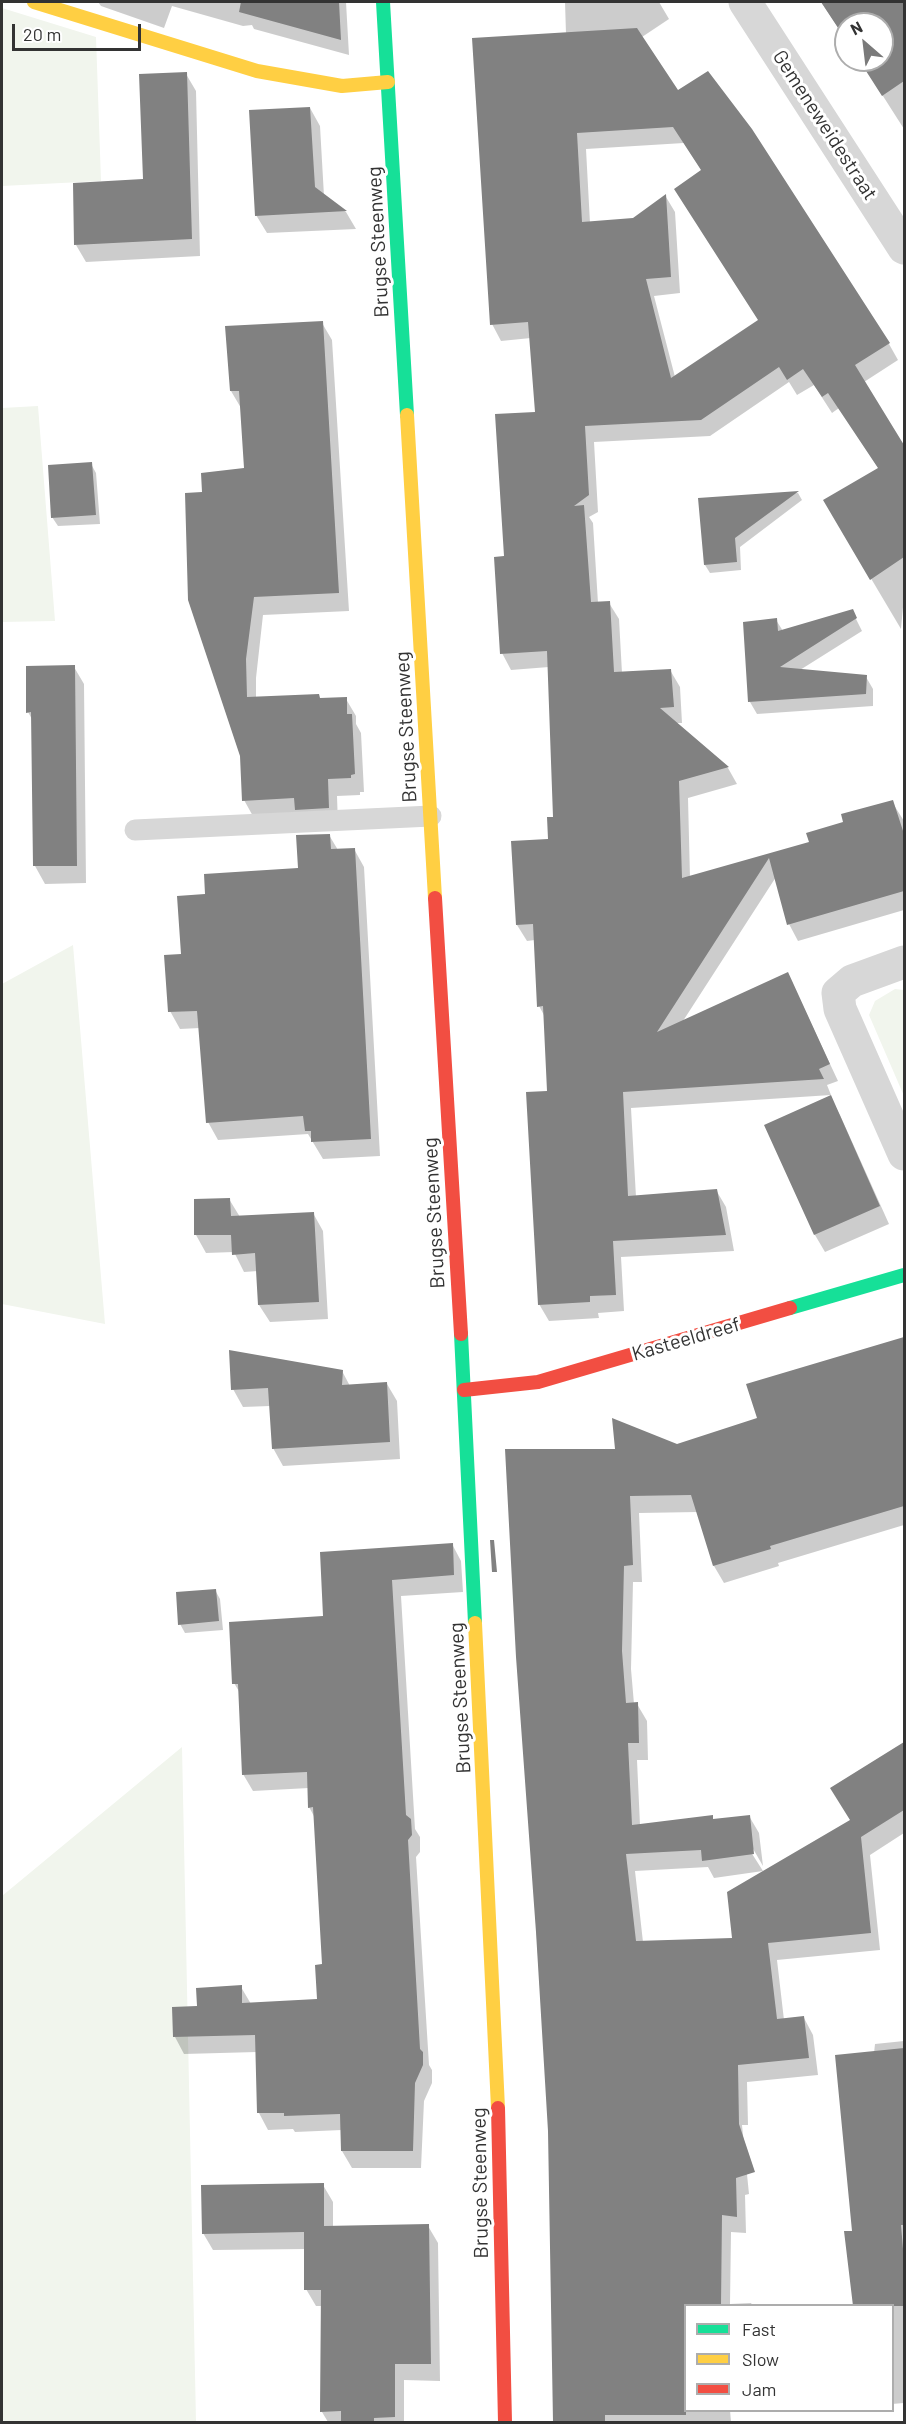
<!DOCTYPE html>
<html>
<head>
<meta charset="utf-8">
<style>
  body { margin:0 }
  #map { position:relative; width:906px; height:2424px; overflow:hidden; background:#fff; font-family:Barlow,sans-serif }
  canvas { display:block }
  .frame { position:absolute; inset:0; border:3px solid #333; pointer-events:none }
  .legend { position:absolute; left:684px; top:2304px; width:210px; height:108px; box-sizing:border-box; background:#fff; border:2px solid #adadad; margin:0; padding:8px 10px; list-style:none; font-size:18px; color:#333 }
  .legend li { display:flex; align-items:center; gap:12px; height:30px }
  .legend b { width:30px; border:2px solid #adadad }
  .north { position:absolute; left:834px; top:12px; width:60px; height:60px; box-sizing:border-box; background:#fff; border:2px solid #adadad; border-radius:50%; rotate:332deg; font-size:16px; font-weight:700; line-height:24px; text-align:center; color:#333 }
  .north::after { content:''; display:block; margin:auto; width:21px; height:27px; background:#7a7a7a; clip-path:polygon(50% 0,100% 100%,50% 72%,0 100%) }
  .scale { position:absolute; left:12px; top:24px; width:129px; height:27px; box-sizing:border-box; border:3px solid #333; border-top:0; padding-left:8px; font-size:18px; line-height:21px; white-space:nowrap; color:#333; -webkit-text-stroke:4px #fff; paint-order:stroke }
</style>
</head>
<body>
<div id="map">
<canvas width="906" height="2424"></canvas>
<div class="frame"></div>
<ul class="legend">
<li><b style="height:8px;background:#16e098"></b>Fast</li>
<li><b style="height:8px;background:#ffcf43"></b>Slow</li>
<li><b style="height:8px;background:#f24e42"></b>Jam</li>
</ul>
<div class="north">N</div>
<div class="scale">20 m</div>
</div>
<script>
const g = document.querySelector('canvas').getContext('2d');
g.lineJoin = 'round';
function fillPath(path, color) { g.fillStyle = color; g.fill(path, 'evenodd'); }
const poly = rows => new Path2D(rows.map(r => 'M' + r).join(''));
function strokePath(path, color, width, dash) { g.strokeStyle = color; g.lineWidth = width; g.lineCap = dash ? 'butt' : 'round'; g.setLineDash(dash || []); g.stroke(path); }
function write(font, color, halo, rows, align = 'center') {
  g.font = font + ' Barlow,sans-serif'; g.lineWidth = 6; g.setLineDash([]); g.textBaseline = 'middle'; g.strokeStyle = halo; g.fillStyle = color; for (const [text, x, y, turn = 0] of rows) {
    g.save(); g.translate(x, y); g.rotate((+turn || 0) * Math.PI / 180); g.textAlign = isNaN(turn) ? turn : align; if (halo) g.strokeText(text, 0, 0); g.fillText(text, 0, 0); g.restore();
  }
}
fillPath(poly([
  [2,8,96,37,101,181,2,186],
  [38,406,55,621,2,622,2,408],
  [73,945,105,1324,2,1304,2,984],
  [895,989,904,990,904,1096,869,1015,875,1001],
  [182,1747,196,2422,2,2422,2,1896]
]), '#f1f5ed');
fillPath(poly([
  [98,2,346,2,349,55,254,29,252,25,243,26,172,6,164,28,101,6],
  [565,2,659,2,669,19,642,37,678,92,889,344,898,360,864,382,904,447,904,596,901,629,825,501,879,469,839,408,832,413,814,385,797,395,789,382,710,436,594,442,598,512,589,517,593,523,598,603,609,603,619,619,622,673,670,670,680,687,682,723,676,723,728,768,737,784,688,798,690,878,811,843,845,823,892,802,904,821,904,910,798,941,789,924,776,877,683,1021,788,974,838,1081,827,1085,831,1095,631,1108,636,1197,716,1190,726,1207,734,1251,621,1257,624,1311,598,1313,599,1318,549,1321,539,1304,549,1093,545,1017,539,1006,535,940,527,941,517,925,550,840,555,818,549,667,511,670,502,653,506,557,537,413,531,338,501,341,492,324,566,34],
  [684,143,702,171,760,321,675,377,654,296,680,293,675,212,666,197,634,219,590,223,586,149],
  [821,2,904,2,904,129,860,60,882,60,882,24,846,24,846,39],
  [186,74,196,91,200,256,86,262,76,245,145,181],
  [310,108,320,126,324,196,346,212,356,229,267,233,256,215],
  [322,323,332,340,349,611,263,615,256,678,256,698,346,699,356,716,356,724,361,733,364,792,360,792,360,795,337,796,338,825,254,818,244,800,241,756,204,494,245,469,241,408,231,391],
  [91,464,96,473,100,524,58,526,52,517],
  [798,493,802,500,740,547,741,570,710,573,705,565,700,499],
  [852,611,862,631,800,670,866,677,873,689,873,706,757,714,750,702,776,620,783,631],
  [74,667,84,684,86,883,45,884,35,866,33,721,28,712],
  [329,835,338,850,354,849,364,867,380,1156,323,1159,308,1134,218,1140,208,1122,200,1028,180,1029,170,1011,182,955,207,895,300,869],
  [830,1097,840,1115,889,1224,825,1252,815,1235,766,1126],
  [229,1199,240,1217,313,1213,323,1231,328,1319,270,1322,259,1305,258,1271,244,1272,234,1252,206,1253,196,1235],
  [904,1338,904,1525,778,1563,779,1566,724,1583,714,1566,698,1512,639,1513,642,1582,633,1582,631,1669,634,1704,637,1704,647,1721,648,1760,637,1760,640,1825,712,1817,714,1820,749,1816,759,1833,763,1866,752,1847,749,1849,763,1871,714,1878,708,1867,635,1871,643,1942,733,1939,851,1821,832,1789,904,1744,904,1833,870,1855,880,1950,777,1960,784,2020,804,2018,813,2035,818,2075,747,2082,748,2125,742,2125,749,2194,745,2195,746,2233,731,2232,730,2304,751,2303,753,2306,686,2306,686,2410,730,2410,731,2422,555,2422,549,2131,506,1450,616,1450,677,1446,759,1419,748,1385],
  [342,1371,350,1386,387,1384,397,1401,400,1459,283,1466,273,1448,270,1406,243,1407,233,1389],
  [452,1544,461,1561,463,1592,401,1596,415,1829,420,1837,420,1852,416,1857,429,2065,432,2070,432,2083,424,2101,421,2168,352,2168,342,2151,342,2130,295,2132,293,2129,268,2130,259,2113,257,2052,184,2054,175,2037,199,2007,241,1987,251,2004,319,2000,323,1965,315,1818,309,1807,309,1788,253,1791,243,1774,240,1693,234,1683,325,1618],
  [215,1590,220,1599,223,1630,185,1633,180,1624],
  [904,2041,904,2403,892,2404,892,2306,854,2232,875,2044],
  [323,2185,333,2202,333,2227,428,2226,438,2243,440,2381,404,2380,404,2422,328,2422,322,2412,323,2306,316,2306,306,2289,306,2249,213,2250,203,2233]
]), '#0003');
fillPath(poly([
  [241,2,339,2,341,40,239,12],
  [821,2,904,2,904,81,882,96,859,60,882,60,882,24,846,24,846,40],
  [637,28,678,90,708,71,752,129,890,343,855,365,904,445,904,557,870,580,823,500,878,468,828,393,822,397,803,369,787,380,779,367,701,420,585,426,589,495,574,506,584,505,591,602,610,601,614,672,671,669,674,707,660,708,729,767,679,781,682,878,809,842,806,833,843,822,841,814,893,800,904,834,904,891,787,925,769,858,657,1032,788,972,830,1064,819,1069,824,1079,623,1092,628,1196,717,1189,726,1235,613,1241,616,1295,590,1296,590,1302,538,1305,526,1092,547,1091,543,1006,537,1007,533,924,516,925,511,841,548,839,547,817,553,817,547,651,500,654,494,557,504,556,495,414,535,412,528,322,490,325,472,38],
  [673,127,701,170,674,189,758,320,671,378,646,279,671,277,666,194,633,218,582,222,577,133],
  [187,72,192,239,74,245,73,183,143,179,139,74],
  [310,107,315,187,347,211,255,216,249,110],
  [323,321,339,593,254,597,246,659,247,697,319,694,320,698,347,697,347,714,352,714,355,774,351,775,351,778,328,779,329,808,295,810,294,798,242,801,240,756,188,600,185,493,202,492,201,473,244,468,239,391,230,391,225,326],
  [92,462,96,515,51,518,48,465],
  [799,491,735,538,737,562,704,565,698,498],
  [853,609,857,618,780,667,867,675,866,694,748,702,743,622,777,618,778,631],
  [75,665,77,866,33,866,31,712,26,713,26,666],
  [330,834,331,849,355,848,371,1139,311,1142,311,1131,305,1131,303,1116,206,1123,197,1011,168,1012,164,955,181,954,177,896,205,894,204,874,298,868,296,835],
  [831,1095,880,1206,814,1235,764,1125],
  [230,1198,231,1216,314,1212,319,1302,258,1305,255,1253,232,1255,231,1235,194,1235,194,1199],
  [904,1337,904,1506,770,1546,771,1549,713,1566,691,1495,630,1496,633,1565,624,1566,622,1651,626,1703,638,1702,639,1743,628,1743,632,1825,713,1815,713,1819,750,1815,754,1854,702,1861,701,1850,626,1854,636,1941,732,1938,727,1892,850,1820,830,1788,904,1742,904,1810,861,1837,871,1933,768,1943,777,2019,804,2016,809,2058,738,2065,739,2124,755,2172,736,2178,737,2217,722,2215,721,2306,686,2306,686,2415,605,2415,605,2422,553,2422,548,2131,536,1932,516,1657,505,1449,615,1449,612,1418,677,1444,757,1418,746,1384],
  [229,1350,343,1370,342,1385,387,1382,390,1442,272,1449,268,1388,231,1390],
  [490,1540,494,1540,497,1572,492,1572],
  [453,1543,454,1575,392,1580,406,1815,411,1819,412,1835,408,1840,420,2049,423,2052,423,2065,415,2083,413,2151,341,2151,340,2114,284,2116,284,2113,257,2113,255,2035,173,2037,172,2007,197,2006,196,1988,242,1985,242,2003,317,1999,315,1965,322,1964,313,1807,308,1808,307,1772,242,1775,238,1684,232,1684,229,1622,323,1616,320,1552],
  [216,1589,219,1621,178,1625,176,1592],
  [904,2048,904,2225,901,2225,904,2261,904,2306,853,2306,844,2231,852,2231,835,2055],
  [324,2183,324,2226,429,2224,431,2364,395,2364,395,2417,374,2418,374,2422,341,2422,341,2411,320,2412,321,2290,304,2290,304,2232,202,2234,201,2185]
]), '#818181');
strokePath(poly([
  [135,830,431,816]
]), '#d7d7d7', 21);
strokePath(poly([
  [745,2,904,248],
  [904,962,852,981,838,993,840,1009,904,1154]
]), '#d7d7d7', 33);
strokePath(poly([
  [383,2,407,415],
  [790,1308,904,1275],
  [461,1334,475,1623]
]), '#16e098', 14);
strokePath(poly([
  [34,2,257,71,342,86,388,82],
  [407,415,435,898],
  [475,1623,498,2108]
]), '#ffcf43', 14);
strokePath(poly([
  [435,898,461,1334],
  [464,1390,538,1382,790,1308],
  [498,2108,505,2422]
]), '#f24e42', 14);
write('20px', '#333', '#fff', [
  ["Gemeneweidestraat",825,125,57],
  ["Brugse Steenweg",378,242,-93],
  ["Brugse Steenweg",406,727,-93],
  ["Brugse Steenweg",434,1213,-93],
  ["Kasteeldreef",686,1339,-16],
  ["Brugse Steenweg",460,1698,-93],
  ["Brugse Steenweg",480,2183,-91]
]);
</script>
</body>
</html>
